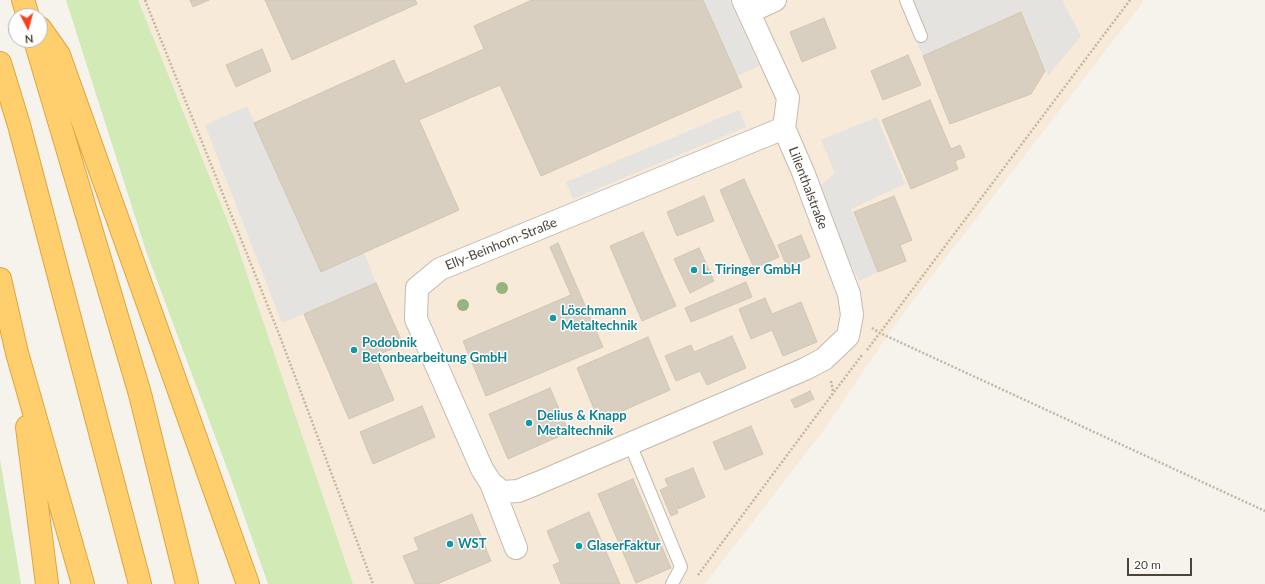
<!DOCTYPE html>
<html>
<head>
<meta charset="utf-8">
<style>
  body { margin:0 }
  #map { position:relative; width:1265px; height:584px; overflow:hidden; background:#f6f3ec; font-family:Lato,sans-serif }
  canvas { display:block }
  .north { position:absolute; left:8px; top:8px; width:40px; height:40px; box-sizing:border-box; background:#fff; border:1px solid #b7b4b0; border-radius:50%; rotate:174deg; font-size:11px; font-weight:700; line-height:16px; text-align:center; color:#4b4439 }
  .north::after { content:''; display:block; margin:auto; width:14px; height:18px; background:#fc3f1d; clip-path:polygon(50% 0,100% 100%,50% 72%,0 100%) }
  .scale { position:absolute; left:1127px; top:558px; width:65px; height:18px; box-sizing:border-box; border:2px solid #4b4439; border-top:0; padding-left:5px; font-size:12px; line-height:14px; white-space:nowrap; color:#4b4439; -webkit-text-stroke:3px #fff; paint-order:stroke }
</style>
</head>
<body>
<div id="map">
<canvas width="1265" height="584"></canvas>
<div class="north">N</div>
<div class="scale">20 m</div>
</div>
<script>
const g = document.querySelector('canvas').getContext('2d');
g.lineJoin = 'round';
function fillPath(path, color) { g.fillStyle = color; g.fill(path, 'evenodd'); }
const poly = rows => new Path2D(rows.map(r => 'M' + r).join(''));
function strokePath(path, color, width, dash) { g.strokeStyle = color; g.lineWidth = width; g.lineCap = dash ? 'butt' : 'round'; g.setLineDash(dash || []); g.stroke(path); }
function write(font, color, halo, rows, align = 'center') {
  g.font = font + ' Lato,sans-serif'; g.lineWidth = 3; g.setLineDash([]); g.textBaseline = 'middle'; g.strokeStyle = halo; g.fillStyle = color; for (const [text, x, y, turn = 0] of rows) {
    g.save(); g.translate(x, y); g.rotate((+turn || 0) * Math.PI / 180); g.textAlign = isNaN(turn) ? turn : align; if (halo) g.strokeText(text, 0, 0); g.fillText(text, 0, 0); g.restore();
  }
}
fillPath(poly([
  [138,0,1143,0,1143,2,898,320,823,431,705,584,353,584,236,242]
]), '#f7ead8');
fillPath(poly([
  [66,0,138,0,236,242,353,584,268,584,234,487,146,251],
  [0,459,21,584,0,584]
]), '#d2eab5');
fillPath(poly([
  [703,0,729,0,759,66,737,76],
  [899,0,1062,0,1081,36,1048,76,1021,9,1021,12,923,56],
  [247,106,321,272,364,253,376,283,282,323,205,125],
  [739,110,746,127,573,199,566,182],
  [877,117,905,184,851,209,878,272,859,281,817,189,835,173,821,140]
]), '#e5e3e0');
const building = poly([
  [190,0,209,0,193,7,190,0],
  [265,0,415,0,417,4,292,60,265,0],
  [532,0,703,0,742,87,541,176,500,85,419,120,459,210,321,272,254,123,394,60,405,84,484,49,474,26,532,0],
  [1021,12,1045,71,1031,94,950,124,923,56,1021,12],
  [824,18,836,48,802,62,790,32,824,18],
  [262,49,271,71,236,87,226,65,262,49],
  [908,55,921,85,883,100,871,71,908,55],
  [930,100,951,149,960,145,965,157,955,161,958,169,911,189,882,120,930,100],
  [744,179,779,257,754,268,720,190,744,179],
  [704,196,714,221,677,236,667,212,704,196],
  [894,196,912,240,900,245,906,261,878,272,854,212,894,196],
  [643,232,676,306,642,321,610,246,643,232],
  [801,235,810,257,787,267,778,245,801,235],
  [558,243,603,347,486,396,463,341,571,295,550,247,558,243],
  [699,248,714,281,690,293,674,259,699,248],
  [746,282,752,297,691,322,685,308,746,282],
  [376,283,403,344,375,356,394,400,349,419,304,314,376,283],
  [765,298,772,314,801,302,817,342,783,356,772,330,751,339,739,309,765,298],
  [732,336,746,368,707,385,700,371,676,381,665,356,691,345,694,352,732,336],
  [648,337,670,390,599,421,577,368,648,337],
  [550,388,569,432,508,459,489,414,550,388],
  [810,391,814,399,795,408,791,400,810,391],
  [422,406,435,437,373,464,360,432,422,406],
  [751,426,763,454,725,470,713,442,751,426],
  [693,468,705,497,678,509,665,479,693,468],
  [633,479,671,568,636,583,598,494,633,479],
  [667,487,678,513,671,516,660,490,667,487],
  [589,512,620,584,561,584,553,565,560,562,547,531,589,512],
  [472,514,491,561,437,584,415,584,403,556,419,550,414,538,472,514]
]);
fillPath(building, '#d8cfc1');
strokePath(building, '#d3c7b4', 1);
const service = poly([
  [906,0,921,36],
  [630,444,681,567,672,584]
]);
const minor = poly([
  [743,0,788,98,784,128,803,172,849,294,852,315,848,336,824,359,805,369,538,483,518,491,502,492,491,483,482,469,416,319,417,288,440,269,784,128],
  [749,12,775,0],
  [491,483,516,548]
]);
const motorway = poly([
  [23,0,28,16],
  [40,28,59,55,248,584],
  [35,40,140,394,187,584],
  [0,63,19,125,140,584],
  [0,279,17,353,83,584],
  [27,427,47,584]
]);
strokePath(service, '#c2bbae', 14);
strokePath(minor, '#c2bbae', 24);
strokePath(motorway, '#e0a43c', 24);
strokePath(poly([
  [145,0,279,334,373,584],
  [872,328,880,333,1265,511],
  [867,350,1130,0],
  [831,381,833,391],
  [698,575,834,392,862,355]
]), '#c4b79f', 2.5, [2, 2]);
strokePath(service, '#fff', 12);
strokePath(minor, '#fff', 22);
strokePath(motorway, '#ffcf6e', 22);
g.fillStyle = '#97b381';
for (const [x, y] of [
  [502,288],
  [463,305]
]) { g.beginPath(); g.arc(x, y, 6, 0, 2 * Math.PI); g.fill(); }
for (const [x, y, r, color] of [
  [694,270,4,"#0f9aa8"],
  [553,318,4,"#0f9aa8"],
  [354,350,4,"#0f9aa8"],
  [529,423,4,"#0f9aa8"],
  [450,544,4,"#0f9aa8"],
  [579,546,4,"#0f9aa8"]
]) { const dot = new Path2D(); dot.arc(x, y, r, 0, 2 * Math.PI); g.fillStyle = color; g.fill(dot); strokePath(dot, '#fff', 1.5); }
write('13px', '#4b4439', '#fff', [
  ["Lilienthalstraße",808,188,69],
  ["Elly-Beinhorn-Straße",501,244,-22]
]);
write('bold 13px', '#0d838f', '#fff', [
  ["L. Tiringer GmbH",702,270],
  ["Löschmann",561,311],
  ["Metaltechnik",561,326],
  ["Podobnik",362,343],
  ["Betonbearbeitung GmbH",362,358],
  ["Delius & Knapp",537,416],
  ["Metaltechnik",537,431],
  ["WST",458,544],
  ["GlaserFaktur",587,546]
], 'left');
</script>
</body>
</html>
